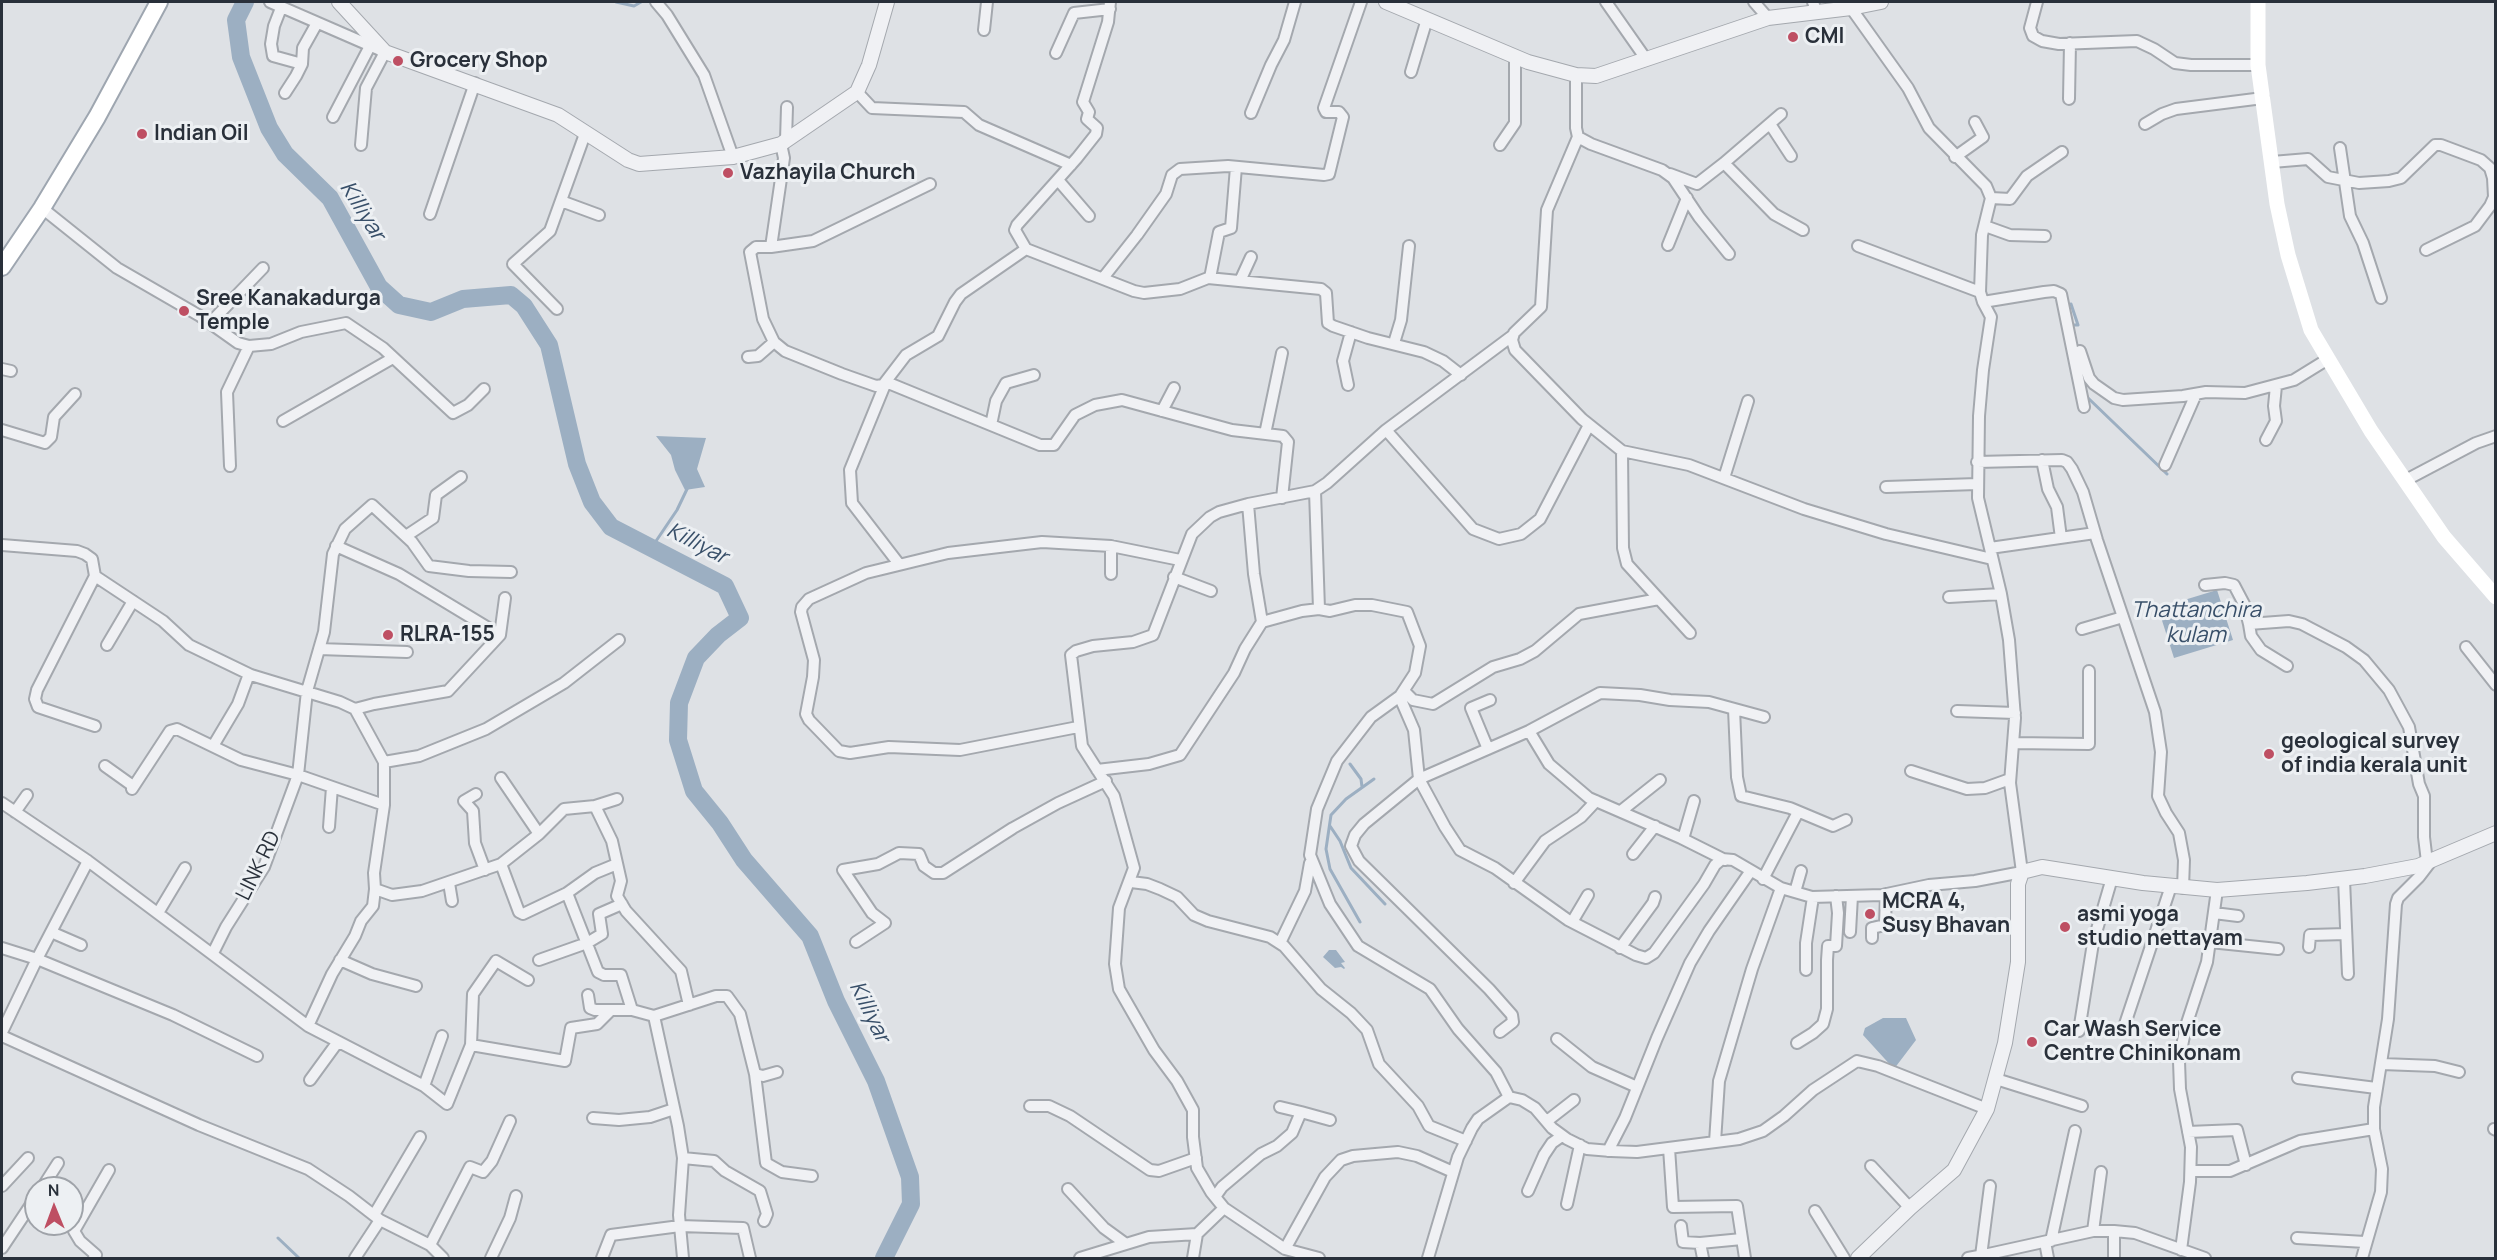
<!DOCTYPE html>
<html>
<head>
<meta charset="utf-8">
<style>
  body { margin:0 }
  #map { position:relative; width:2497px; height:1260px; overflow:hidden; background:#dee1e5; font-family:Manrope,sans-serif }
  canvas { display:block }
  .frame { position:absolute; inset:0; border:3px solid #29303a; pointer-events:none }
  .north { position:absolute; left:24px; top:1176px; width:60px; height:60px; box-sizing:border-box; background:#edf0f3; border:2px solid #9fa3a9; border-radius:50%; rotate:359deg; font-size:16px; font-weight:700; line-height:24px; text-align:center; color:#29303a }
  .north::after { content:''; display:block; margin:auto; width:21px; height:27px; background:#be4f63; clip-path:polygon(50% 0,100% 100%,50% 72%,0 100%) }
</style>
</head>
<body>
<div id="map">
<canvas width="2497" height="1260"></canvas>
<div class="frame"></div>
<div class="north">N</div>
</div>
<script>
const g = document.querySelector('canvas').getContext('2d');
g.lineJoin = 'round';
function fillPath(path, color) { g.fillStyle = color; g.fill(path, 'evenodd'); }
const poly = rows => new Path2D(rows.map(r => 'M' + r).join(''));
function strokePath(path, color, width, dash) { g.strokeStyle = color; g.lineWidth = width; g.lineCap = dash ? 'butt' : 'round'; g.setLineDash(dash || []); g.stroke(path); }
function write(font, color, halo, rows, align = 'center') {
  g.font = font + ' Manrope,sans-serif'; g.lineWidth = 6; g.setLineDash([]); g.textBaseline = 'middle'; g.strokeStyle = halo; g.fillStyle = color; for (const [text, x, y, turn = 0] of rows) {
    g.save(); g.translate(x, y); g.rotate((+turn || 0) * Math.PI / 180); g.textAlign = isNaN(turn) ? turn : align; if (halo) g.strokeText(text, 0, 0); g.fillText(text, 0, 0); g.restore();
  }
}
fillPath(poly([
  [656,436,706,438,697,469,705,487,685,490,675,470,671,455],
  [2217,590,2233,640,2174,658,2158,608],
  [1329,950,1336,950,1345,962,1341,963,1345,968,1344,969,1341,967,1335,968,1323,957],
  [1883,1018,1906,1018,1916,1040,1894,1069,1863,1035,1865,1028]
]), '#9cafc2');
strokePath(poly([
  [616,2,634,6,641,2],
  [2071,304,2078,325,2072,325,2073,328],
  [2085,388,2087,397,2167,474],
  [652,547,677,510,688,487],
  [1350,764,1361,779,1362,787],
  [1330,826,1340,841,1351,868,1385,904],
  [1360,922,1330,869,1326,849,1331,815,1346,799,1374,779],
  [1327,1000,1352,1020],
  [278,1238,299,1258]
]), '#9cafc2', 3);
strokePath(poly([
  [245,2,236,20,241,57,269,128,285,154,330,198,379,287,399,305,431,312,463,299,511,295,524,306,549,345,577,464,592,502,611,527,725,586,740,618,718,635,696,658,679,703,678,740,694,791,720,823,744,860,810,936,836,1001,876,1081,910,1177,911,1204,884,1258]
]), '#9cafc2', 18);
const minor = poly([
  [270,2,385,52,366,88,361,145],
  [656,2,667,15,704,75,733,157],
  [1606,2,1646,59],
  [1754,2,1768,18],
  [1813,2,1816,11],
  [2037,2,2030,28,2033,36,2042,41,2059,44,2137,41,2154,49,2175,63,2191,65,2258,65],
  [281,8,274,26,271,44,273,56,302,64],
  [984,30,987,2],
  [1056,53,1074,13,1110,9],
  [1411,72,1427,19],
  [1576,75,1576,128,1578,137,1547,210,1541,307,1514,333,1512,340,1515,350,1582,419,1622,451,1689,465,1804,509,1886,534,1992,559],
  [857,92,872,108,964,112,979,125,1071,165],
  [285,93,296,76,302,64,303,48,317,23],
  [2069,99,2070,43],
  [1251,113,1271,65,1284,40,1295,2],
  [333,117,370,46],
  [1770,124,1791,156],
  [2145,124,2162,114,2176,109,2263,98],
  [1578,137,1591,144,1662,170,1673,178,1699,217,1729,254],
  [786,140,787,107],
  [781,144,784,158,771,247,756,247,750,252,763,319,774,342,785,351,842,374,876,386,883,385,906,355,938,336,955,302,961,294,1026,249,1015,230,1017,225,1077,158,1096,134,1097,128,1087,119,1089,112,1083,102,1108,22,1110,2],
  [1500,145,1515,123,1515,56],
  [2340,148,2350,216,2363,243,2381,298],
  [1955,157,1983,137,1975,122],
  [2272,162,2308,159,2328,177,2359,183,2389,181,2401,178,2435,145,2441,145,2481,160,2490,168,2493,178,2494,197,2490,206,2475,226,2426,250],
  [1724,163,1781,114],
  [1670,174,1697,184,1724,163,1774,214,1803,230],
  [1058,180,1089,216],
  [1991,198,2010,199,2027,176,2062,152],
  [561,201,599,215],
  [42,208,117,268,200,316,238,343,249,346,271,344,301,332,346,323,383,348,453,413,468,405,484,389],
  [430,214,475,83],
  [1985,226,2010,235,2045,236],
  [1668,245,1687,198],
  [1858,246,1980,292],
  [771,247,813,241,930,184],
  [1026,249,1134,291,1144,293,1180,289,1208,278,1321,289,1326,293,1328,323,1333,326,1368,338,1424,352,1443,361,1461,375],
  [1103,278,1137,235,1166,194,1172,175,1180,169,1228,166,1324,175,1329,174,1343,117,1339,112,1326,112,1324,108,1361,2],
  [1210,278,1219,232,1231,228,1236,167],
  [1240,281,1251,257],
  [1983,302,2044,292,2054,291,2061,294,2084,407],
  [557,309,513,264,550,231,585,134],
  [210,323,263,268],
  [1394,343,1401,320,1409,246],
  [2080,351,2089,378,2094,384,2114,398,2123,400,2183,396,2206,392,2245,393,2294,380,2328,359],
  [748,357,758,356,774,342],
  [2,369,11,371],
  [1348,385,1343,361,1351,332],
  [1162,411,1174,388],
  [283,421,393,358],
  [991,425,996,401,1006,383,1034,375],
  [2,430,45,443,51,437,54,417,75,394],
  [1386,430,1473,529,1499,539,1521,534,1540,519,1589,425],
  [1265,434,1282,353],
  [2266,440,2276,421,2274,406,2276,386],
  [1622,451,1623,548,1627,564,1690,633],
  [2042,460,2048,489,2057,507,2061,538],
  [1977,462,2062,460,2067,462,2072,469,2083,492,2097,540,2155,712,2161,752,2158,796,2166,813,2179,833,2184,860,2183,888],
  [2165,465,2196,394],
  [230,466,227,392,249,346],
  [1724,478,1748,401],
  [2406,480,2476,443,2496,436],
  [1886,487,1977,484],
  [1315,491,1319,609],
  [1248,504,1254,574,1262,622],
  [406,536,433,518,436,495,461,477],
  [2,545,77,551,85,554,92,559,95,576,163,621,189,645,251,675,340,702,355,709,384,762,419,756,486,729,564,683,619,640],
  [336,546,399,574,500,635],
  [1111,546,1111,574],
  [1990,548,2095,533],
  [899,564,852,503,850,470,886,382,1040,445,1054,445,1075,415,1095,405,1122,400,1232,430,1283,436,1288,442,1282,498],
  [1174,577,1211,591],
  [2205,585,2225,583,2234,585,2244,604,2249,624,2289,621,2302,624,2346,647,2364,660,2389,690,2409,727,2419,784,2424,796,2424,837,2427,862],
  [1949,597,2001,594],
  [2249,624,2251,636,2261,650,2287,666],
  [2082,629,2123,617],
  [107,645,133,601],
  [2466,647,2496,685],
  [319,649,407,652],
  [1404,691,1413,700,1433,704,1493,667,1520,659,1535,651,1579,614,1659,599],
  [1400,696,1371,717,1337,761,1317,809,1310,855,1330,904,1358,946,1430,989,1458,1029,1496,1072,1509,1097],
  [355,709,374,704,448,691,500,635,505,598],
  [1734,709,1737,777,1741,796,1790,808,1833,826,1846,820],
  [1957,711,2015,713],
  [95,726,38,707,35,699,37,690,95,576],
  [1078,727,960,750,889,747,850,753,839,751,809,720,806,714,813,677,814,660,801,612,802,607,809,599,866,573,948,553,1042,542,1111,546,1180,560],
  [1529,731,1549,764,1589,798,1681,838,1725,860],
  [2014,743,2089,744,2089,671],
  [213,746,238,704,249,674],
  [1488,749,1471,708,1490,700],
  [384,762,384,805,374,873,375,889,392,895,422,891,501,864,539,834,564,809,595,806,617,799],
  [105,766,133,786],
  [1097,770,1149,764,1180,755,1234,673,1245,649,1262,622,1302,611,1319,609,1330,611,1355,605,1372,605,1407,612,1420,646,1415,673,1400,696,1401,700,1414,730,1419,779,1445,827,1460,850,1495,868,1568,920,1636,955,1646,958,1654,953,1704,884,1715,865,1722,859,1733,860,1781,888,1812,897,1882,895,1929,885,1975,881,2022,872,2010,783,2015,718,2009,640,2001,594,1978,498,1979,416,1983,370,1991,317,1983,302,1980,292,1982,235,1991,198,1986,186,1929,128,1908,88,1851,8],
  [1911,771,1967,789,1985,788,2010,779],
  [501,778,539,834],
  [132,789,170,731,177,729,241,760,298,775,384,805],
  [476,794,464,801,473,811,475,843,485,870],
  [2,803,88,861],
  [595,806,612,841,621,881,617,896,626,911,681,971,689,1005],
  [1621,811,1660,780],
  [15,812,27,795],
  [329,827,332,787],
  [1683,839,1694,801],
  [1633,854,1655,826],
  [501,864,519,912,523,914,567,893,595,873,617,864],
  [1763,879,1798,812],
  [2344,879,2348,974],
  [1131,882,1147,884,1160,889,1177,897,1194,915,1208,921,1270,937,1284,946,1321,989,1351,1013,1367,1030,1379,1064,1418,1106,1429,1126,1466,1141],
  [449,883,452,901],
  [1514,883,1545,841,1581,817,1596,801],
  [1795,892,1801,871],
  [567,893,598,972,604,975,621,975,632,1010,654,1016,678,1126,683,1158,679,1215,683,1258],
  [158,913,185,868],
  [2214,913,2238,916],
  [1572,922,1588,895],
  [51,932,81,945],
  [1850,932,1852,896],
  [1872,938,1872,928,1885,925,1886,894],
  [856,942,885,923,872,913,843,870,878,864,899,853,919,854,924,866,934,873,943,873,1013,828,1058,803,1106,781],
  [2210,942,2278,949],
  [1280,943,1305,891,1310,863],
  [2309,947,2310,935,2346,934],
  [2,948,37,959,88,861,308,1026,424,1086,447,1104,471,1045,473,994,496,961,528,980],
  [1620,948,1653,903,1655,897],
  [213,953,226,927,264,867,298,775,307,691,324,632,333,554,345,529,372,505,412,542,429,566,469,571,511,572],
  [340,960,372,974,416,986],
  [539,960,587,943,602,934,599,914,622,904],
  [1806,970,1806,943,1813,897],
  [588,995,590,1008,595,1010,632,1010],
  [654,1016,716,996,727,996,740,1014,755,1074,763,1076,777,1072],
  [2125,1024,2171,886],
  [308,1026,332,974,355,936,361,921,373,906,375,889],
  [2079,1031,2093,943,2112,878],
  [2,1032,37,959,173,1015,257,1056],
  [1500,1032,1513,1022,1512,1015,1489,989,1359,861,1351,846,1355,835,1364,824,1419,779,1529,731,1600,693,1640,695,1670,700,1709,702,1764,717],
  [2,1036,199,1125,308,1169,349,1196,380,1220,430,1245,443,1258],
  [1557,1039,1592,1067,1637,1087],
  [1797,1043,1813,1033,1823,1024,1827,1009,1827,960,1828,946,1836,946,1838,913,1836,896],
  [471,1045,565,1061,571,1028,597,1024,611,1010],
  [2382,1064,2435,1066,2459,1072],
  [755,1074,766,1163,782,1172,812,1176],
  [2298,1078,2376,1088],
  [1996,1079,2082,1106],
  [310,1080,337,1043],
  [424,1086,442,1036],
  [1030,1106,1049,1106,1070,1116,1150,1170,1159,1171,1196,1158],
  [1301,1112,1330,1120],
  [593,1118,619,1120,650,1117,674,1109],
  [1547,1121,1574,1100],
  [2494,1129,2496,1130],
  [2188,1132,2237,1130,2246,1165],
  [1715,1142,1719,1081,1752,969,1781,888],
  [1669,1148,1673,1207,1737,1206,1745,1258],
  [1608,1151,1625,1118,1657,1038,1690,963,1709,931,1750,872],
  [683,1158,714,1161,725,1171,760,1191,767,1214,764,1221],
  [1871,1166,1910,1208],
  [2191,1171,2230,1171,2300,1141,2374,1129],
  [2,1186,28,1158],
  [42,1188,58,1163],
  [1068,1189,1104,1228,1126,1244],
  [1528,1191,1544,1155,1552,1143,1562,1136],
  [1215,1197,1222,1187,1261,1154,1277,1146,1292,1133,1301,1112,1280,1107],
  [1567,1204,1580,1145],
  [1224,1208,1211,1192,1197,1168,1193,1137,1193,1110,1177,1081,1154,1050,1119,989,1115,964,1119,908,1134,868,1114,796,1082,746,1071,655,1076,651,1093,646,1133,642,1153,635,1192,534,1210,517,1219,512,1248,504,1315,491,1327,483,1386,430,1512,336],
  [1815,1211,1844,1258],
  [374,1215,420,1137],
  [1681,1226,1683,1242,1700,1243,1703,1258],
  [2093,1231,2101,1172],
  [2114,1231,2114,1258],
  [2297,1238,2365,1242],
  [2051,1241,2075,1131],
  [2045,1242,2048,1258],
  [1700,1243,1742,1239],
  [430,1245,470,1167,483,1172,492,1161,510,1121],
  [2,1248,36,1197],
  [1285,1249,1325,1177,1341,1160,1353,1156,1398,1152,1417,1156,1453,1172],
  [2181,1250,2190,1182,2191,1147,2180,1089,2179,1061,2186,1026,2207,962,2217,890],
  [1984,1255,2093,1231,2114,1231,2135,1233,2205,1258],
  [1981,1256,1990,1186],
  [94,1258,96,1255,80,1241,74,1231,109,1170],
  [355,1258,380,1220],
  [491,1258,510,1218,516,1196],
  [602,1258,611,1235,680,1226,743,1228,750,1258],
  [1080,1258,1149,1237,1197,1234,1224,1208,1285,1249,1319,1258],
  [1193,1258,1197,1234],
  [1428,1258,1458,1157,1472,1128,1478,1119,1509,1097,1522,1100,1535,1108,1552,1128,1567,1139,1587,1149,1611,1151,1637,1152,1739,1139,1763,1131,1784,1116,1813,1090,1857,1061,1878,1066,1987,1109],
  [1968,1258,1984,1255],
  [2362,1258,2381,1192,2382,1169,2374,1129,2374,1107,2388,1019,2396,904,2398,898,2419,877,2432,860]
]);
const tertiary = poly([
  [339,2,385,52,558,115,628,160,639,164,733,157,781,144,857,92,869,65,887,2],
  [1386,2,1528,62,1576,75,1596,76,1768,18,1851,8,1881,2],
  [1858,1258,1910,1208,1954,1170,1987,1109,2005,1043,2018,962,2018,884,2022,872,2042,867,2143,883,2217,890,2307,883,2365,876,2418,866,2496,833]
]);
const primary = poly([
  [2,267,42,208,97,117,159,2]
]);
strokePath(minor, '#a4a8ae', 14);
strokePath(tertiary, '#a4a8ae', 16);
strokePath(primary, '#9ea6b0', 20);
strokePath(minor, '#f0f1f4', 10);
strokePath(tertiary, '#f0f1f4', 14);
strokePath(poly([
  [2258,2,2258,65,2277,204,2288,255,2311,330,2371,431,2444,537,2496,597]
]), '#fff', 15);
strokePath(primary, '#fff', 16);
for (const [x, y, r, color] of [
  [1793,37,6,"#be4f63"],
  [398,61,6,"#be4f63"],
  [142,134,6,"#be4f63"],
  [728,173,6,"#be4f63"],
  [184,311,6,"#be4f63"],
  [388,635,6,"#be4f63"],
  [2269,754,6,"#be4f63"],
  [1870,914,6,"#be4f63"],
  [2065,927,6,"#be4f63"],
  [2032,1042,6,"#be4f63"]
]) { const dot = new Path2D(); dot.arc(x, y, r, 0, 2 * Math.PI); g.fillStyle = color; g.fill(dot); strokePath(dot, '#edf0f3', 2); }
write('bold 21px', '#29303a', '#edf0f3', [
  ["CMI",1805,37],
  ["Grocery Shop",410,61],
  ["Indian Oil",154,134],
  ["Vazhayila Church",740,173],
  ["Sree Kanakadurga",196,299],
  ["Temple",196,323],
  ["RLRA-155",400,635],
  ["geological survey",2281,742],
  ["of india kerala unit",2281,766],
  ["MCRA 4,",1882,902],
  ["Susy Bhavan",1882,926],
  ["asmi yoga",2077,915],
  ["studio nettayam",2077,939],
  ["Car Wash Service",2044,1030],
  ["Centre Chinikonam",2044,1054]
], 'left');
write('21px', '#29303a', '#edf0f3', [
  ["LINK RD",259,866,-64]
]);
write('italic 22px', '#384f69', '#edf0f3', [
  ["Killiyar",362,211,58],
  ["Killiyar",697,544,27],
  ["Thattanchira",2196,611],
  ["kulam",2196,636],
  ["Killiyar",869,1012,64]
]);
</script>
</body>
</html>
